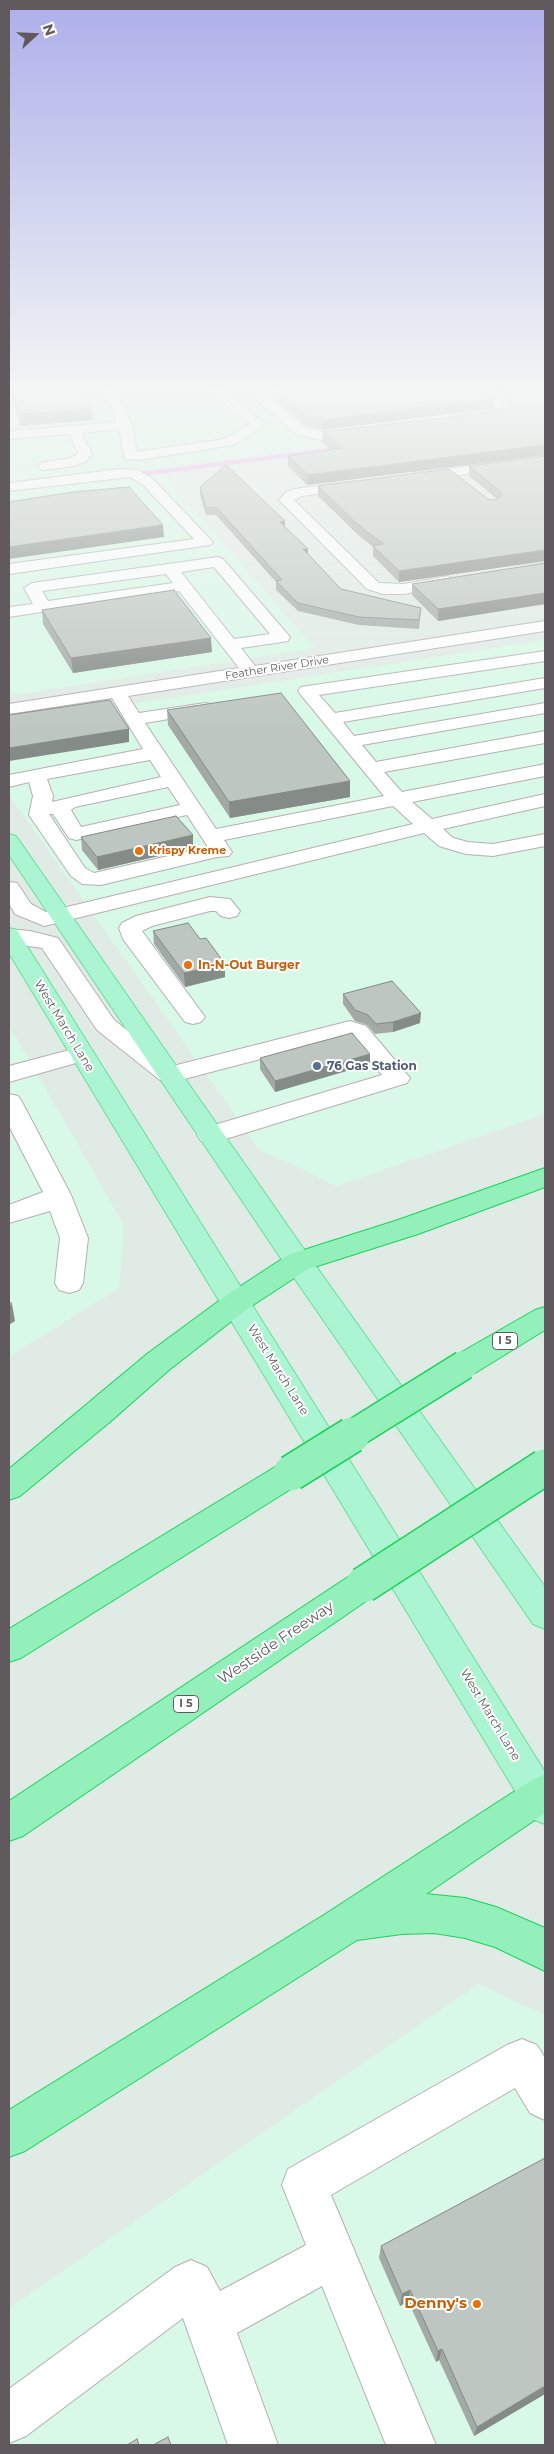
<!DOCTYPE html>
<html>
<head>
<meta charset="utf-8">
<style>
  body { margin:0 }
  #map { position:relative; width:554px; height:2454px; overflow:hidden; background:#e1ebe6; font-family:Montserrat,sans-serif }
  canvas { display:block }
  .frame { position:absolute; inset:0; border:10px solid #605a5f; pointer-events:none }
  .north { position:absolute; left:10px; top:10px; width:50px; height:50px; -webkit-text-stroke:4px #fff; paint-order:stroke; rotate:70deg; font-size:14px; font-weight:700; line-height:20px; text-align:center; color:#605a5f }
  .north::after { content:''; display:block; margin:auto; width:18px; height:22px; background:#605a5f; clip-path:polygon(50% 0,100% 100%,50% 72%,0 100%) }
</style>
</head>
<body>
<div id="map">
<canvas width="554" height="2454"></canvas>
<div class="frame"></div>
<div class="north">N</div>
</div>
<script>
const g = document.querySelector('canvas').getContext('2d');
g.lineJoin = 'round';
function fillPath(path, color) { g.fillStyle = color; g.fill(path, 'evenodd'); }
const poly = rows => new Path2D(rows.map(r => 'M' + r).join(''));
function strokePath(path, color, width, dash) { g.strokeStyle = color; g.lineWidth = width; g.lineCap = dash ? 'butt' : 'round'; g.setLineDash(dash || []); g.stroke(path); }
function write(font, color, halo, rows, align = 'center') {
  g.font = font + ' Montserrat,sans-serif'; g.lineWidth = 4; g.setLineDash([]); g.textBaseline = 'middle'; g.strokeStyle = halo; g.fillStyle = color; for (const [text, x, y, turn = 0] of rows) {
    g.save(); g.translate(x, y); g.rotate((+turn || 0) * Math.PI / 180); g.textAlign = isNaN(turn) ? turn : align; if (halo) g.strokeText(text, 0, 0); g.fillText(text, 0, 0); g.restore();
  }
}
fillPath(poly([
  [9,390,499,390,544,419,157,468,315,648,9,696],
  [545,640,545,1114,337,1186,259,1149,9,795,9,723],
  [9,1025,124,1225,119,1288,9,1357],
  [478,1984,545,2015,545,2445,9,2445,9,2308]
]), '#d8f9e7');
strokePath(poly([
  [133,475,329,450]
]), '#f5a8ec', 4.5);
const minor = poly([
  [104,390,116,390,132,425,137,452,224,439,250,424,209,390,223,390,266,424,233,445,140,460,126,459,124,456,119,429,81,433,92,453,86,462,74,466,45,470,40,469,38,466,40,463,71,458,78,453,69,434,9,439,9,431,117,422,104,390],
  [274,390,311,390,305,394,269,398,306,428,322,432,359,428,366,432,359,436,322,440,296,434,252,396,254,393,274,390],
  [473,390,487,390,508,405,510,408,508,412,502,416,463,421,462,418,463,415,497,409,473,390],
  [545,456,545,464,415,481,408,477,415,473,545,456],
  [119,469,138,470,153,479,210,539,213,542,210,545,9,574,9,564,194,539,143,485,130,477,9,491,9,483,119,469],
  [355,481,362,485,360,488,302,496,294,500,379,583,404,584,448,576,456,581,454,584,404,594,383,594,367,589,279,500,286,492,294,489,355,481],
  [218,557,223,559,290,637,288,641,282,642,241,648,255,666,545,621,545,631,128,696,139,713,205,703,211,704,214,708,211,712,145,723,216,829,384,796,301,695,298,691,301,687,545,651,545,661,319,695,335,713,545,678,545,688,343,722,354,736,545,703,545,713,362,745,376,762,545,731,545,743,384,772,402,792,545,764,545,776,412,802,432,819,545,794,545,806,443,829,453,838,468,842,493,844,545,834,545,846,493,856,466,854,439,846,424,833,44,926,15,914,9,904,9,882,17,883,31,904,46,912,413,824,393,806,224,840,232,852,229,856,217,857,101,885,82,884,71,876,29,815,33,796,29,782,9,787,9,775,143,749,112,698,9,714,9,704,239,668,179,591,9,617,9,607,33,604,24,588,32,583,218,557],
  [214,567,270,634,234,639,181,572,214,567],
  [166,574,173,583,48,601,42,591,166,574],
  [150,760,161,777,52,802,53,796,47,779,150,760],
  [168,787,180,805,81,827,71,810,75,807,168,787],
  [49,814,53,814,69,838,76,840,187,815,208,847,94,873,85,868,49,814],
  [210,897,230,899,240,911,237,916,229,918,221,916,216,911,210,911,152,926,142,931,205,1017,201,1022,193,1024,185,1022,123,939,119,928,122,923,136,916,210,897],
  [9,929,30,931,58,938,114,1020,173,1066,350,1021,366,1026,410,1078,407,1083,219,1141,210,1143,201,1141,197,1135,201,1129,382,1075,348,1036,169,1083,160,1080,97,1030,42,948,9,943,9,929],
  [81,1047,90,1049,93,1054,90,1059,9,1082,9,1066,81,1047],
  [9,1094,18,1096,22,1102,71,1195,88,1238,83,1283,79,1290,69,1293,59,1290,55,1283,60,1238,50,1211,9,1223,9,1205,43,1192,9,1126,9,1094],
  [522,2039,537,2045,545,2058,545,2120,530,2113,515,2088,331,2195,436,2445,386,2445,322,2286,237,2333,278,2445,228,2445,183,2318,26,2436,9,2443,9,2389,175,2267,191,2260,207,2267,220,2291,306,2245,282,2185,288,2169,507,2045,522,2039]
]);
const major = poly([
  [9,834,16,836,308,1255,545,1587,545,1629,533,1624,288,1269,9,855,9,834],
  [9,928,17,930,20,935,545,1772,545,1824,532,1819,9,953,9,928]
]);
const highway = poly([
  [545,1168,545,1187,418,1234,308,1269,247,1309,169,1370,111,1421,20,1496,9,1500,9,1469,147,1354,227,1295,288,1255,398,1220,545,1168],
  [545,1307,545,1330,475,1373,464,1376,453,1373,449,1365,453,1357,535,1310,545,1307],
  [291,1460,302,1464,307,1473,302,1482,21,1658,9,1662,9,1629,280,1464,291,1460],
  [363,1571,375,1575,380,1585,375,1595,23,1836,9,1841,9,1801,351,1575,363,1571],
  [545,1774,545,1813,426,1894,465,1898,496,1907,545,1928,545,1971,495,1947,465,1938,434,1933,402,1934,357,1940,25,2151,9,2157,9,2110,327,1913,532,1780,545,1774]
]);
strokePath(minor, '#b5afb3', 2);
strokePath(major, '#65e096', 2);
strokePath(highway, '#19d35c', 2);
fillPath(minor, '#fff');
fillPath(major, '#acf5d2');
fillPath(highway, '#93f0ba');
const highwayBridgeFar1 = poly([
  [350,1436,464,1365]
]);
const highwayBridge = poly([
  [291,1473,352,1435],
  [363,1585,545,1467]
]);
strokePath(highwayBridgeFar1, '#19d35c', 31, []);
strokePath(highwayBridge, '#19d35c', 38, []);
strokePath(highwayBridgeFar1, '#93f0ba', 28);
strokePath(highwayBridge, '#93f0ba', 35);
fillPath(poly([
  [9,390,83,390,92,420,21,426],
  [280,390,483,390,493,408,322,430,307,426,277,402,277,393,280,392],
  [492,390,545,390,545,455,307,485,288,466,288,456,331,450,322,442,323,432,484,413,508,407,509,405,504,398],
  [545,456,545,561,399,582,373,556,373,547,356,533,318,496,318,486,488,499,494,500,497,499,469,476,469,466],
  [200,487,285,521,285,527,308,549,308,554,341,589,421,608,419,629,359,625,298,611,276,590,276,582,216,515,206,515,200,495],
  [545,563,545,604,438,621,412,595,412,584],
  [42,610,212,652,73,673,43,624],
  [167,710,350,797,230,818,168,725],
  [193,835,193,848,98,870,82,850,81,837],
  [153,931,200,939,225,977,185,987,154,944],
  [343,994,420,1023,393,1032,375,1034,367,1025,355,1021,343,1004],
  [260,1058,370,1064,275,1092,260,1069],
  [545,2158,545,2394,474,2436,439,2360,436,2362,408,2301,400,2306,379,2258,381,2246]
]), '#a3aaa6');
fillPath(poly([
  [494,399,493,408,322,430,322,420],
  [92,409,92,420,21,426,20,414],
  [545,445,545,455,307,485,308,475],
  [285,521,285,529,280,522],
  [163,525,164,537,9,559,9,547],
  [303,549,308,549,308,557],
  [545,550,545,561,399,582,399,571],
  [545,593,545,604,438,621,438,609],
  [211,638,212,652,73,673,71,658],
  [129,729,129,742,9,761,9,748],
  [350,781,350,797,230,818,229,802],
  [193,835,193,848,98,870,97,857],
  [225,964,225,977,185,987,184,973],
  [421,1013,420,1023,393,1032,393,1022],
  [370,1054,370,1064,275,1092,275,1081],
  [12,1304,15,1321,9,1325,10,1331,9,1332,9,1306],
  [410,2290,408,2301,400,2306,402,2294],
  [442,2349,439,2360,436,2362,438,2351],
  [545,2386,545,2394,474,2436,477,2427]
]), '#858b87');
const building = poly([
  [11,390,83,390,92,409,20,414,11,390],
  [281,390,483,390,494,399,322,420,307,417,277,393,283,392,281,390],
  [506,390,545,390,545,445,308,475,288,456,342,448,323,432,484,413,508,407,512,397,506,390],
  [545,456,545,550,399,571,373,546,383,544,356,523,318,486,449,469,488,499,494,500,502,496,500,491,469,466,545,456],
  [226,465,285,521,280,522,308,549,303,549,341,589,421,608,419,620,359,617,298,603,276,581,282,580,216,507,206,508,200,487,226,465],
  [129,487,163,525,9,547,9,502,73,492,129,487],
  [545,563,545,593,438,609,412,584,545,563],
  [174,590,211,638,71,658,42,610,174,590],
  [281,693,350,781,229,802,167,710,281,693],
  [110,700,129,729,9,748,9,715,110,700],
  [176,816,193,835,97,857,81,837,176,816],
  [188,923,200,939,206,938,225,964,184,973,153,931,188,923],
  [392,981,421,1013,393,1022,376,1024,368,1015,355,1010,343,994,392,981],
  [352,1033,370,1054,275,1081,260,1058,352,1033],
  [9,1301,12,1304,9,1306,9,1301],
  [545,2158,545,2386,477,2427,442,2349,438,2351,410,2290,402,2294,381,2246,545,2158],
  [168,2437,171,2445,153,2445,168,2437],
  [137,2439,139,2445,127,2445,137,2439]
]);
fillPath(building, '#bec6c1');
strokePath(building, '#858b87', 1);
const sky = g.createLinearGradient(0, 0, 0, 734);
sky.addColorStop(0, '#adafea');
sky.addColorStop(0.53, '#f2f6f4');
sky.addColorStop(1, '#f2f6f400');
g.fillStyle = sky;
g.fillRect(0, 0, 554, 734);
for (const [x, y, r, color] of [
  [139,851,5,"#e8710a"],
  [188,965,5,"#e8710a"],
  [317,1066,5,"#5c6f8a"],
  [477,2304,5,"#e8710a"]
]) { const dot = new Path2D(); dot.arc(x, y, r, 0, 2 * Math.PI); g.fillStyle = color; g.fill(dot); strokePath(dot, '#fff', 2); }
write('11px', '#605a5f', '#fff', [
  ["Feather River Drive",277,668,-9]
]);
write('bold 11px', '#c56008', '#fff', [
  ["Krispy Kreme",149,851]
], 'left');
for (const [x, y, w] of [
  [505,1341,25],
  [186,1704,25]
]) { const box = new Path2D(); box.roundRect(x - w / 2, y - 8.5, w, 17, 4); g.fillStyle = '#fff'; g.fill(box); strokePath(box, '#605a5f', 1); }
write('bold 11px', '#605a5f', null, [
  ["I 5",505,1341],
  ["I 5",186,1704]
]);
write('bold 12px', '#c56008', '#fff', [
  ["In-N-Out Burger",198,965]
], 'left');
write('12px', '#605a5f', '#fff', [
  ["West March Lane",64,1026,59],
  ["West March Lane",278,1370,58],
  ["West March Lane",490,1715,59]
]);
write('bold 12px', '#4e5e75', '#fff', [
  ["76 Gas Station",327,1066]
], 'left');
write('15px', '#605a5f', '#fff', [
  ["Westside Freeway",276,1643,-34]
]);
write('bold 15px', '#c56008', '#fff', [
  ["Denny's",467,2304]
], 'right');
</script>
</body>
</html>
